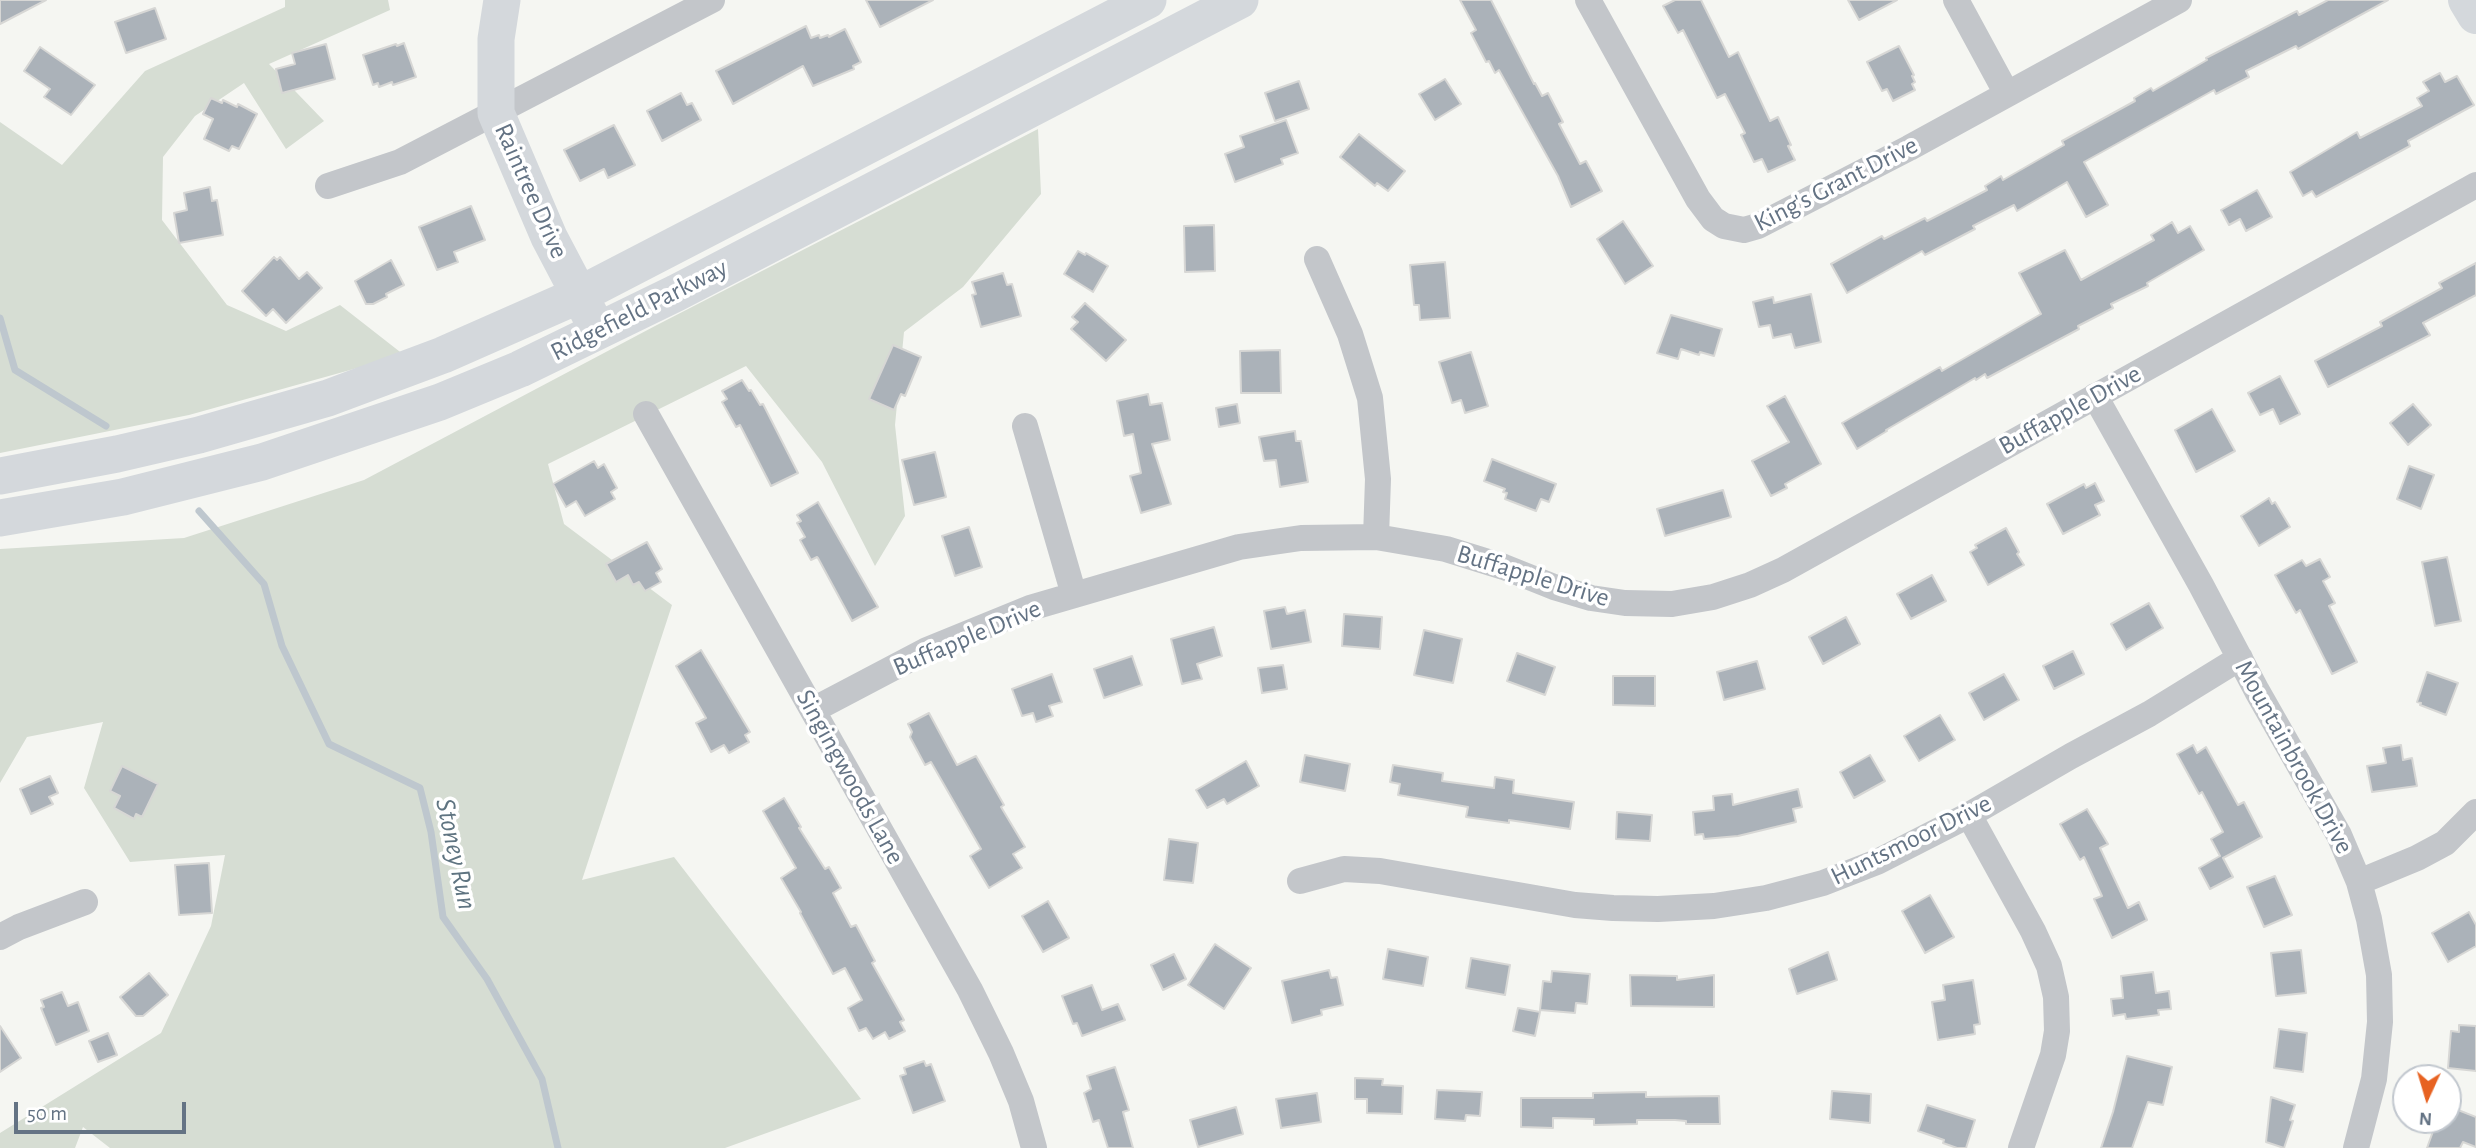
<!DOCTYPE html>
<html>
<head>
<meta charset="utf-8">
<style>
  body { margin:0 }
  #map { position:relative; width:2476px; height:1148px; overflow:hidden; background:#f5f6f2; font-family:"Alegreya Sans",sans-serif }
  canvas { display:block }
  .north { position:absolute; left:2392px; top:1064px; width:70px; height:70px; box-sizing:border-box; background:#fff; border:2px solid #c1c7ce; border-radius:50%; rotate:184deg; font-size:19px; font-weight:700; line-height:28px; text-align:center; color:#647384 }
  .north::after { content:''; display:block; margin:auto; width:24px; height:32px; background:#e76221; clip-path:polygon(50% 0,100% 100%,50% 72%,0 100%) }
  .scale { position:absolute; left:14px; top:1102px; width:172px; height:32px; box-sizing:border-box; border:4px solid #647384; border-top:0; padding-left:9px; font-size:21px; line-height:24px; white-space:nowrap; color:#647384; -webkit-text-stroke:5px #fff; paint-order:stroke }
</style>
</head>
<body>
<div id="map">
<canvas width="2476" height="1148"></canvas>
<div class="north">N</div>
<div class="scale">50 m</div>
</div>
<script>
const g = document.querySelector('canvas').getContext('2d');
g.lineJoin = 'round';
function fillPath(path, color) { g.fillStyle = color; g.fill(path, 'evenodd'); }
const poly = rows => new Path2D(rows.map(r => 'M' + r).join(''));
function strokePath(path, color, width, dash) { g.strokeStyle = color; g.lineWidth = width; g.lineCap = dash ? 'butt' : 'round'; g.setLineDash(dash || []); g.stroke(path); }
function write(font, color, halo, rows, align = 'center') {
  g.font = font + ' "Alegreya Sans",sans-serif'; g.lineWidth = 7; g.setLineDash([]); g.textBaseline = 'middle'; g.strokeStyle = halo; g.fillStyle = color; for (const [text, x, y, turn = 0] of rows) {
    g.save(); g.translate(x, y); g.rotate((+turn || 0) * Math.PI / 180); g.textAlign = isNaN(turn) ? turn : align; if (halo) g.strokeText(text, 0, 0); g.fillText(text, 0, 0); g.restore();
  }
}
fillPath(poly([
  [285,0,388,0,390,10,269,64,324,121,286,149,244,83,195,116,163,157,162,220,227,305,286,331,340,305,404,355,189,415,0,453,0,122,62,165,145,71,285,7],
  [1038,129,1041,194,963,287,904,332,895,425,905,516,875,566,822,462,746,366,548,464,564,524,672,605,582,880,674,857,861,1099,725,1148,110,1148,83,1127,75,1148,0,1148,0,1133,161,1033,211,926,225,855,130,862,84,788,103,722,27,737,0,783,0,549,184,538,364,480,655,326]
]), '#d6ddd3');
strokePath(poly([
  [0,318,15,370,106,426],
  [199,511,264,584,282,646,329,744,420,788,431,832,443,917,487,979,542,1079,558,1148]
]), '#bec7ce', 7);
const building = poly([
  [0,0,46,0,0,24,0,0],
  [866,0,933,0,880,27,866,0],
  [1460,0,1491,0,1534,84,1535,83,1542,96,1548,93,1563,122,1559,124,1580,164,1586,161,1602,191,1571,207,1558,176,1499,70,1495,73,1489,61,1486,62,1471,33,1476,30,1460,0],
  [1675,0,1701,0,1729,57,1738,52,1770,121,1778,117,1791,145,1788,146,1795,160,1768,172,1762,159,1754,162,1741,135,1745,133,1725,94,1717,98,1683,30,1678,33,1663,6,1675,0],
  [1848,0,1897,0,1859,20,1848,0],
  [2328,0,2388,0,2298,49,2296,46,2246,71,2249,77,2216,94,2214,90,2084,162,2108,205,2086,217,2067,182,2017,211,2014,205,1973,226,1975,229,1925,255,1922,251,1847,293,1831,264,1882,236,1884,239,1925,218,1927,221,1987,190,1985,186,2001,176,2003,180,2064,145,2062,141,2135,101,2134,98,2151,88,2153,91,2207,60,2206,58,2297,11,2299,15,2328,0],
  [155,8,166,39,126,53,115,22,155,8],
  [806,26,811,38,819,35,820,38,828,35,829,37,845,29,861,62,853,66,854,69,813,86,803,66,733,104,716,71,806,26],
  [404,43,416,77,393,85,392,82,379,87,378,83,373,85,363,55,396,44,397,46,404,43],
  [326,44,335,79,282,93,276,69,295,64,292,53,326,44],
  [1899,46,1914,75,1912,76,1915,82,1912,84,1915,90,1893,101,1887,89,1882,91,1867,62,1899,46],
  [40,47,95,85,71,115,44,97,50,89,24,71,40,47],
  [2440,73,2445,82,2457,76,2474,105,2408,141,2410,146,2316,197,2312,191,2303,196,2290,172,2357,132,2360,138,2422,106,2417,98,2429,91,2423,82,2440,73],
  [1445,79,1461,104,1435,120,1419,94,1445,79],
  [1299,81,1309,109,1275,121,1265,93,1299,81],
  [681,93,687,105,692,103,701,120,662,141,647,111,681,93],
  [211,98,222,103,223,100,237,107,238,104,257,114,239,149,232,146,229,151,204,139,213,119,203,114,211,98],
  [1286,120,1298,153,1281,159,1283,164,1235,182,1225,154,1244,147,1240,136,1286,120],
  [614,125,635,165,608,178,604,169,580,181,564,150,614,125],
  [1359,134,1405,171,1388,191,1377,183,1375,186,1340,157,1359,134],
  [210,187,212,201,217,200,223,235,179,243,174,213,187,210,184,193,210,187],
  [2257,190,2272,217,2246,231,2240,219,2229,225,2221,210,2257,190],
  [471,206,485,240,454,252,458,262,437,270,419,227,471,206],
  [1623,221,1653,266,1625,284,1597,239,1623,221],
  [2172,222,2178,233,2190,226,2204,250,2147,283,2148,286,2111,304,2113,308,2078,326,2079,329,1987,378,1985,374,1976,380,1975,378,1886,430,1887,431,1857,449,1842,423,1940,367,1942,371,2041,314,2019,273,2065,250,2081,280,2154,240,2151,235,2172,222],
  [1214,225,1215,271,1185,272,1184,226,1214,225],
  [1078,251,1085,255,1086,253,1108,266,1093,292,1064,274,1078,251],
  [274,257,277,260,280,257,299,279,307,272,322,288,286,323,273,309,266,316,242,291,274,257],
  [391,260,404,285,386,294,387,297,373,304,366,304,355,281,391,260],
  [1445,262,1450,318,1420,320,1419,305,1414,305,1410,265,1445,262],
  [2476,263,2476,295,2423,323,2430,335,2328,387,2315,361,2382,326,2380,322,2442,288,2439,283,2476,263],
  [1003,273,1007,285,1012,284,1021,316,981,327,972,295,976,294,972,282,1003,273],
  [1811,294,1821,342,1795,348,1791,334,1773,338,1770,325,1759,327,1753,302,1773,297,1774,303,1811,294],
  [1085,303,1126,340,1106,361,1071,329,1078,322,1072,317,1085,303],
  [1671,315,1722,329,1714,356,1700,352,1699,355,1681,349,1678,359,1657,353,1671,315],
  [893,345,921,357,905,396,901,394,894,410,869,399,893,345],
  [1280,350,1281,393,1241,393,1240,351,1280,350],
  [1471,352,1488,406,1465,413,1461,400,1452,403,1439,362,1471,352],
  [2280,376,2300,414,2280,424,2273,409,2260,415,2248,393,2280,376],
  [742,380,749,391,751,390,760,405,763,404,798,473,771,486,740,425,736,427,722,402,727,399,722,391,742,380],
  [1148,394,1150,405,1162,403,1170,440,1152,444,1171,504,1141,513,1130,476,1141,473,1133,434,1124,436,1117,401,1148,394],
  [1785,396,1821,464,1785,484,1787,488,1771,496,1752,461,1789,442,1767,406,1785,396],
  [1237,404,1240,423,1219,427,1216,408,1237,404],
  [2413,404,2431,425,2408,445,2390,423,2413,404],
  [2212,409,2235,451,2196,472,2175,430,2212,409],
  [1295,431,1296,441,1301,441,1308,482,1280,487,1276,460,1264,461,1259,437,1295,431],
  [935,452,946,497,914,505,902,460,935,452],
  [1492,459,1556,484,1549,502,1541,499,1536,511,1505,499,1507,493,1503,492,1505,489,1484,481,1492,459],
  [594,461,598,468,604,464,617,488,611,492,615,499,585,516,576,501,566,507,553,484,594,461],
  [2409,466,2434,475,2421,509,2397,499,2409,466],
  [2095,483,2104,501,2095,505,2100,515,2063,534,2047,504,2084,484,2086,488,2095,483],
  [1723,490,1731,517,1665,536,1657,509,1723,490],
  [2269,498,2272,504,2275,502,2290,527,2259,546,2241,516,2269,498],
  [818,502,878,607,852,621,818,558,817,557,811,560,800,540,805,537,797,523,801,521,797,515,818,502],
  [969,527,982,567,955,576,942,536,969,527],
  [2006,528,2019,552,2017,554,2024,565,1988,585,1970,552,1977,548,1975,545,2006,528],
  [647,542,662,569,656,573,661,582,645,591,639,582,633,585,628,575,616,582,606,564,647,542],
  [2447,557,2461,621,2435,626,2422,562,2447,557],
  [2320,559,2330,577,2323,581,2335,603,2329,606,2357,662,2332,674,2300,610,2296,613,2275,575,2302,560,2306,566,2320,559],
  [1932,575,1946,601,1911,619,1897,594,1932,575],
  [2149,603,2163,628,2126,650,2111,624,2149,603],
  [1285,607,1287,614,1305,610,1311,642,1271,649,1264,611,1285,607],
  [1344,614,1382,617,1380,649,1342,646,1344,614],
  [1846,617,1860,644,1823,664,1809,637,1846,617],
  [1214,627,1222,656,1197,664,1202,679,1182,684,1171,639,1214,627],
  [1424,630,1462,639,1453,683,1414,675,1424,630],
  [701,650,750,732,745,735,749,742,729,753,724,745,711,752,696,723,706,718,676,666,701,650],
  [2073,651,2084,674,2054,689,2043,666,2073,651],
  [1517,653,1555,667,1545,695,1507,681,1517,653],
  [1132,656,1142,685,1104,698,1094,669,1132,656],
  [1757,661,1765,689,1724,700,1717,672,1757,661],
  [1283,665,1287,689,1262,693,1258,668,1283,665],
  [2427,672,2458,683,2446,715,2420,705,2421,703,2417,702,2427,672],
  [1052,674,1062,702,1049,706,1053,716,1036,722,1033,713,1022,716,1012,689,1052,674],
  [2004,674,2019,700,1984,720,1969,693,2004,674],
  [1613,676,1655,676,1655,706,1613,705,1613,676],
  [929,713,957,765,976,756,1004,805,1001,807,1025,847,1013,854,1022,868,989,888,970,856,981,849,931,762,925,765,910,737,912,732,908,724,929,713],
  [1940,715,1955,740,1919,761,1904,736,1940,715],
  [2193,745,2197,753,2206,747,2238,805,2244,802,2262,837,2223,858,2233,877,2210,889,2199,868,2220,856,2211,839,2223,832,2202,792,2199,794,2177,754,2193,745],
  [2401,745,2403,760,2412,758,2417,786,2372,792,2367,766,2386,763,2383,748,2401,745],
  [1305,755,1350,764,1345,791,1300,782,1305,755],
  [1870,755,1885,781,1854,798,1840,772,1870,755],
  [1246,761,1259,786,1227,804,1224,799,1207,808,1196,790,1246,761],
  [1393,765,1443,773,1442,781,1494,788,1495,777,1514,780,1513,793,1574,802,1570,829,1509,820,1509,823,1466,817,1468,807,1398,795,1400,784,1390,782,1393,765],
  [122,766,158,784,142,817,136,814,134,819,114,808,120,796,110,791,122,766],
  [50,776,58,793,49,797,53,804,31,814,20,789,50,776],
  [1798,789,1802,807,1793,809,1796,822,1738,836,1704,839,1703,834,1695,835,1693,812,1714,810,1713,796,1732,794,1733,805,1798,789],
  [784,798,801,827,799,828,825,869,829,867,841,888,833,893,851,927,856,925,875,961,872,963,904,1020,900,1022,905,1031,889,1039,885,1032,873,1039,866,1028,859,1031,848,1008,862,1000,845,968,833,974,800,913,801,912,781,878,796,868,763,811,784,798],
  [2087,809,2108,844,2100,848,2128,908,2139,902,2147,920,2112,938,2094,899,2102,896,2084,857,2080,860,2060,824,2087,809],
  [1617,812,1652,815,1650,841,1616,839,1617,812],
  [1169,839,1198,843,1193,883,1164,880,1169,839],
  [209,863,212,913,179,915,175,865,209,863],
  [2275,876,2292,915,2264,927,2247,887,2275,876],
  [1930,895,1954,937,1925,953,1902,911,1930,895],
  [1048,901,1069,938,1043,952,1022,916,1048,901],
  [2469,912,2476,925,2476,946,2448,962,2432,933,2469,912],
  [1215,944,1251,968,1224,1009,1188,985,1215,944],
  [1388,949,1428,957,1423,986,1383,979,1388,949],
  [2301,950,2306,993,2276,996,2271,953,2301,950],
  [1828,952,1837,980,1797,994,1789,969,1828,952],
  [1174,954,1186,979,1163,990,1151,965,1174,954],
  [1471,958,1510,965,1505,995,1466,988,1471,958],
  [1329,970,1331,978,1337,977,1343,1005,1321,1010,1322,1015,1292,1023,1282,981,1329,970],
  [1552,971,1590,974,1587,1004,1576,1003,1575,1013,1540,1010,1543,981,1551,982,1552,971],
  [2153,972,2156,993,2169,991,2171,1009,2158,1010,2159,1015,2126,1019,2125,1014,2113,1016,2111,999,2123,998,2121,976,2153,972],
  [149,973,168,995,143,1016,136,1016,120,997,149,973],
  [1630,975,1677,976,1677,980,1714,975,1714,1007,1631,1006,1630,975],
  [1973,980,1980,1024,1974,1025,1975,1034,1938,1040,1932,1002,1945,1000,1943,985,1973,980],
  [1092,985,1102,1010,1118,1004,1125,1020,1082,1036,1077,1023,1073,1024,1062,996,1092,985],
  [62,992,68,1006,78,1002,89,1031,56,1045,41,1008,44,1007,41,1000,62,992],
  [1518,1008,1540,1012,1535,1036,1513,1031,1518,1008],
  [2459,1025,2476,1026,2476,1071,2448,1068,2451,1031,2459,1032,2459,1025],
  [0,1026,21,1058,0,1072,0,1026],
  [2279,1029,2307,1033,2303,1072,2274,1068,2279,1029],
  [108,1033,117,1055,98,1062,89,1041,108,1033],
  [2127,1056,2172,1067,2163,1105,2148,1102,2132,1148,2101,1148,2113,1112,2127,1056],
  [924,1061,926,1066,931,1064,945,1101,913,1113,900,1076,906,1074,904,1068,924,1061],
  [1115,1067,1129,1110,1123,1112,1133,1148,1108,1148,1099,1120,1093,1122,1084,1093,1091,1089,1087,1076,1115,1067],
  [1355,1078,1383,1079,1382,1085,1403,1086,1402,1114,1367,1113,1367,1099,1355,1099,1355,1078],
  [1437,1090,1482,1092,1480,1116,1466,1115,1465,1121,1435,1119,1437,1090],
  [1832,1091,1871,1094,1870,1123,1830,1119,1832,1091],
  [1646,1092,1646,1097,1719,1096,1720,1124,1686,1124,1686,1121,1675,1120,1637,1120,1637,1124,1594,1125,1594,1119,1553,1118,1553,1128,1521,1127,1521,1098,1593,1098,1593,1093,1646,1092],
  [1317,1093,1321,1122,1281,1128,1276,1099,1317,1093],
  [2271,1097,2295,1105,2290,1120,2293,1121,2284,1148,2266,1142,2271,1097],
  [1927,1105,1975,1120,1966,1148,1957,1148,1943,1143,1944,1140,1918,1131,1927,1105],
  [2448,1106,2476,1117,2476,1147,2463,1142,2460,1148,2427,1148,2437,1120,2448,1120,2448,1106],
  [1236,1107,1243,1134,1198,1147,1190,1120,1236,1107]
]);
fillPath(building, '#abb2b9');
strokePath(building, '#d7d7d5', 2);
strokePath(poly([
  [1588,0,1698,199,1713,219,1724,226,1744,230,1758,226,1909,148,2179,0],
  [1956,0,2007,94],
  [328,186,400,162,712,0],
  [1317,259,1350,334,1370,398,1378,479,1376,537],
  [2095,396,2201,585,2257,691,2339,835,2359,882,2369,919,2379,975,2380,1022,2374,1079,2356,1148],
  [646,414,970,990,1001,1053,1021,1101,1034,1148],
  [1025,426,1074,595],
  [813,710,927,650,1030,608,1239,547,1301,538,1376,537,1446,549,1504,567,1554,587,1591,598,1625,603,1672,604,1713,597,1750,585,1783,570,2476,185],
  [1969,815,2033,931,2049,966,2056,997,2057,1031,2053,1055,2021,1148],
  [1300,881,1344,869,1380,871,1575,905,1613,908,1658,909,1714,906,1766,898,1823,883,1877,862,1969,815,2071,756,2149,714,2240,658],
  [2359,882,2417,858,2445,843,2476,812],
  [0,937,19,927,85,902]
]), '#c3c6ca', 26);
strokePath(poly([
  [502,0,496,39,496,113,549,237,591,317],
  [0,476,117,454,199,435,328,398,443,355,579,295,1148,0],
  [0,518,123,497,262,462,440,402,520,369,676,293,1240,0]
]), '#d4d8dc', 37);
strokePath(poly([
  [2467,0,2476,15]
]), '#d4d8dc', 38);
write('26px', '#647384', '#fff', [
  ["King's Grant Drive",1836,184,-27],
  ["Raintree Drive",531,191,66],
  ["Ridgefield Parkway",639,310,-27],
  ["Buffapple Drive",2070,410,-29],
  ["Buffapple Drive",1533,576,17],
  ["Buffapple Drive",967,638,-23],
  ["Mountainbrook Drive",2294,757,61],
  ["Singingwoods Lane",850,777,61],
  ["Huntsmoor Drive",1911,840,-26]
]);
write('italic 28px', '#5f7481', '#fff', [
  ["Stoney Run",456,854,78]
]);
</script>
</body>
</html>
